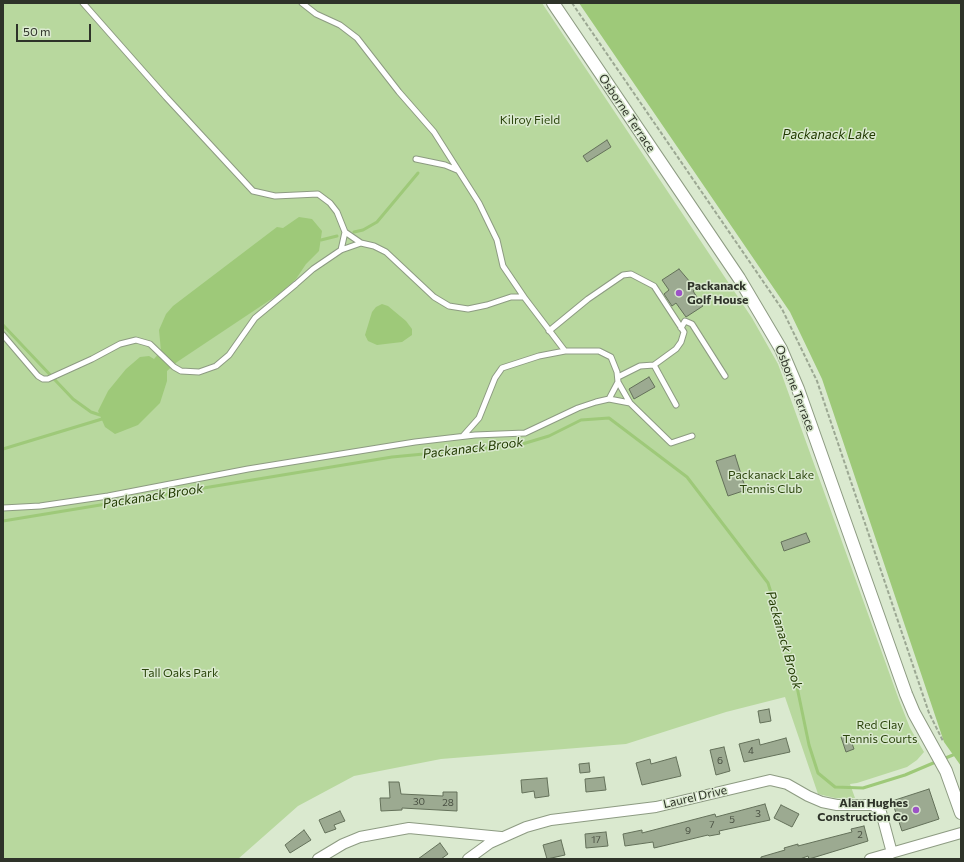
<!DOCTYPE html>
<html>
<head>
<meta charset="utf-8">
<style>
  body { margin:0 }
  #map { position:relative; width:964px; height:862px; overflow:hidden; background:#dae9cf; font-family:Commissioner,sans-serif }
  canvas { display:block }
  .frame { position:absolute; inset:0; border:4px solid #2e3329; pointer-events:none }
  .scale { position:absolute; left:16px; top:24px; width:75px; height:18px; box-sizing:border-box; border:2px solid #2e3329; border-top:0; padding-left:5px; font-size:12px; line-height:14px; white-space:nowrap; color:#2e3329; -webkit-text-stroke:3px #dae9cf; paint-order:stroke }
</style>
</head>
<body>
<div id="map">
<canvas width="964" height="862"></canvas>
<div class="frame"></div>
<div class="scale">50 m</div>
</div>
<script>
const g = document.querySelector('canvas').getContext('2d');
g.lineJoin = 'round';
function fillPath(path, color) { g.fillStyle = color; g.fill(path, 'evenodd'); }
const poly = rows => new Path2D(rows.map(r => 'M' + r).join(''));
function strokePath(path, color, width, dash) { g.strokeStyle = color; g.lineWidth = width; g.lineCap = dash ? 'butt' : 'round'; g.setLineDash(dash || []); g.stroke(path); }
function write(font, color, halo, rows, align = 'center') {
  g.font = font + ' Commissioner,sans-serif'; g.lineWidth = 3; g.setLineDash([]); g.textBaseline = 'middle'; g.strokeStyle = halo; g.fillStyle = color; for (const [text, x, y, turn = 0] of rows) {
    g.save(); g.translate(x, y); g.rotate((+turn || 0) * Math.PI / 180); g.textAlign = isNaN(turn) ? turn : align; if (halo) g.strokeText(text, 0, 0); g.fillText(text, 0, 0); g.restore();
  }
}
fillPath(poly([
  [3,3,542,3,752,318,778,364,899,700,910,728,924,752,917,760,907,767,857,783,850,784,855,798,835,798,818,794,785,697,726,712,626,744,441,759,354,776,298,806,238,859,3,859]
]), '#b8d89e');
fillPath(poly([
  [579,3,961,3,961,766,944,742,822,379,790,312],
  [299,217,312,219,322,231,319,251,306,264,296,279,279,294,177,362,167,371,167,381,160,403,138,425,115,434,105,427,98,411,108,391,126,369,140,357,149,356,154,359,161,351,159,330,166,314,173,306,277,227,283,228],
  [382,304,388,306,406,321,412,329,412,335,402,342,377,345,368,341,365,335,372,312,376,307]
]), '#9ec979');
strokePath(poly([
  [354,232,363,230,377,222,418,173],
  [321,240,337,236],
  [3,325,73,399,91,412,100,415],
  [3,449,102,419],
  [3,521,392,457,519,445,549,436,581,420,609,418,687,477,768,583,790,653,809,745,818,773,835,787,863,788,905,775,938,761],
  [943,759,953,755]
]), '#9ec979', 3);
const building = poly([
  [607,140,611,147,587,162,583,156,607,140],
  [679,269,696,289,693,291,703,306,686,317,676,303,672,306,664,294,669,290,662,280,679,269],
  [649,377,655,387,634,399,629,389,649,377],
  [735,455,746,490,728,496,716,461,735,455],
  [806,533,810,542,784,551,781,542,806,533],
  [769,709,771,721,760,723,758,711,769,709],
  [849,735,854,749,846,752,841,737,849,735],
  [786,738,790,752,744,762,739,744,759,739,760,745,786,738],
  [724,747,730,771,716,775,710,750,724,747],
  [676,757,681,776,642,785,636,763,650,759,651,764,676,757],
  [589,763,590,772,580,773,579,764,589,763],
  [604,777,606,790,586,792,585,779,604,777],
  [547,778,549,796,535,798,534,791,522,793,521,780,547,778],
  [389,782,399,782,401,794,443,796,443,792,457,792,457,811,402,808,402,810,381,811,380,798,390,798,389,782],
  [929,789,939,819,902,831,892,801,929,789],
  [765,804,770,820,719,831,720,834,709,836,708,835,654,848,653,842,625,846,623,834,642,830,642,833,715,814,716,817,765,804],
  [781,805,799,814,792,827,774,818,781,805],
  [340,811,345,821,334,825,336,829,325,833,319,820,340,811],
  [864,826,868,841,809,859,808,856,800,859,761,859,761,857,785,850,784,848,798,844,798,846,852,832,851,829,864,826],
  [304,830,311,840,290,853,285,845,304,830],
  [606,832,608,846,586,848,585,834,606,832],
  [561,840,565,855,547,859,543,845,561,840],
  [440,843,448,854,441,859,418,859,440,843]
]);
fillPath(building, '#9caa91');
strokePath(building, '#64715a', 1);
const service = poly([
  [83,3,166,97,253,191,275,196,318,194,330,203,337,212,345,232,341,250],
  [302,3,316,14,340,25,357,38,399,92,434,132,479,203,497,240,503,266,524,297],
  [416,159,445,165,457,170],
  [345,232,361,243],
  [681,328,685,321,692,324,725,376],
  [549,331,588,299,623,275,631,274,654,286,684,332,681,342,676,349,654,365],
  [3,335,38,376,43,379,48,379,92,359,120,344,136,340,150,344,174,367,181,371,199,372,216,366,229,355,255,318,296,284,313,269,341,250,361,243,374,246,386,252,434,297,449,306,468,309,487,305,511,297,524,297,565,351,599,351,611,357,617,372,618,382,609,399],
  [618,377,640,366,654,365,676,405],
  [618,382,630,403],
  [463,436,479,418,495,378,502,368,539,356,565,351],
  [3,508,40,506,108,496,248,469,415,442,475,435,525,433,578,408,596,402,609,399,630,403,671,443,692,436]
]);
const minor = poly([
  [318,859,343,844,360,837,409,828,501,837],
  [468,859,490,843,526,827,551,820,656,807,770,780,787,784,808,796,822,802,837,805,873,805,881,812,892,853],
  [870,859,961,833]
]);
const tertiary = poly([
  [553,3,739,278,781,349,798,389,906,694,914,713,946,771,961,813]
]);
strokePath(service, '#8d9b82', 7);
strokePath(minor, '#8d9b82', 12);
strokePath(tertiary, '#8d9b82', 14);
strokePath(poly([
  [572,3,782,309,817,381,929,713,943,741]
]), '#9ca893', 2, [4, 2]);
strokePath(service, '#fff', 5);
strokePath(minor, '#fff', 10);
strokePath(tertiary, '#fff', 12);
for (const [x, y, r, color] of [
  [679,293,4,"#9c53c6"],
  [916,810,4,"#9c53c6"]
]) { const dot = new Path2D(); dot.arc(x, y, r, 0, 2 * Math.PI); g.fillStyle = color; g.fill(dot); strokePath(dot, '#dae9cf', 1.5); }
write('10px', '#4a5143', null, [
  ["4",751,751],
  ["6",720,761],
  ["30",419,802],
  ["28",448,803],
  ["3",758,814],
  ["5",732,820],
  ["7",712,825],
  ["9",688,831],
  ["2",860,835],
  ["17",596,840]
]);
write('12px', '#2e3329', '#dae9cf', [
  ["Osborne Terrace",627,113,56],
  ["Osborne Terrace",795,388,69],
  ["Laurel Drive",695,797,-13]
]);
write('12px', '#2b450c', '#dae9cf', [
  ["Kilroy Field",530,120],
  ["Packanack Lake",771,475],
  ["Tennis Club",771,489],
  ["Tall Oaks Park",180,673],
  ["Red Clay",880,725],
  ["Tennis Courts",880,739]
]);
write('bold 12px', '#2e3329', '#dae9cf', [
  ["Packanack",687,286],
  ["Golf House",687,300],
  ["Alan Hughes",908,803,"right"],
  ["Construction Co",908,817,"right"]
], 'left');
write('italic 13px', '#213a00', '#dae9cf', [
  ["Packanack Lake",829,135],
  ["Packanack Brook",473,448,-7],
  ["Packanack Brook",153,496,-9],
  ["Packanack Brook",784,640,74]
]);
</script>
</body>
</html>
